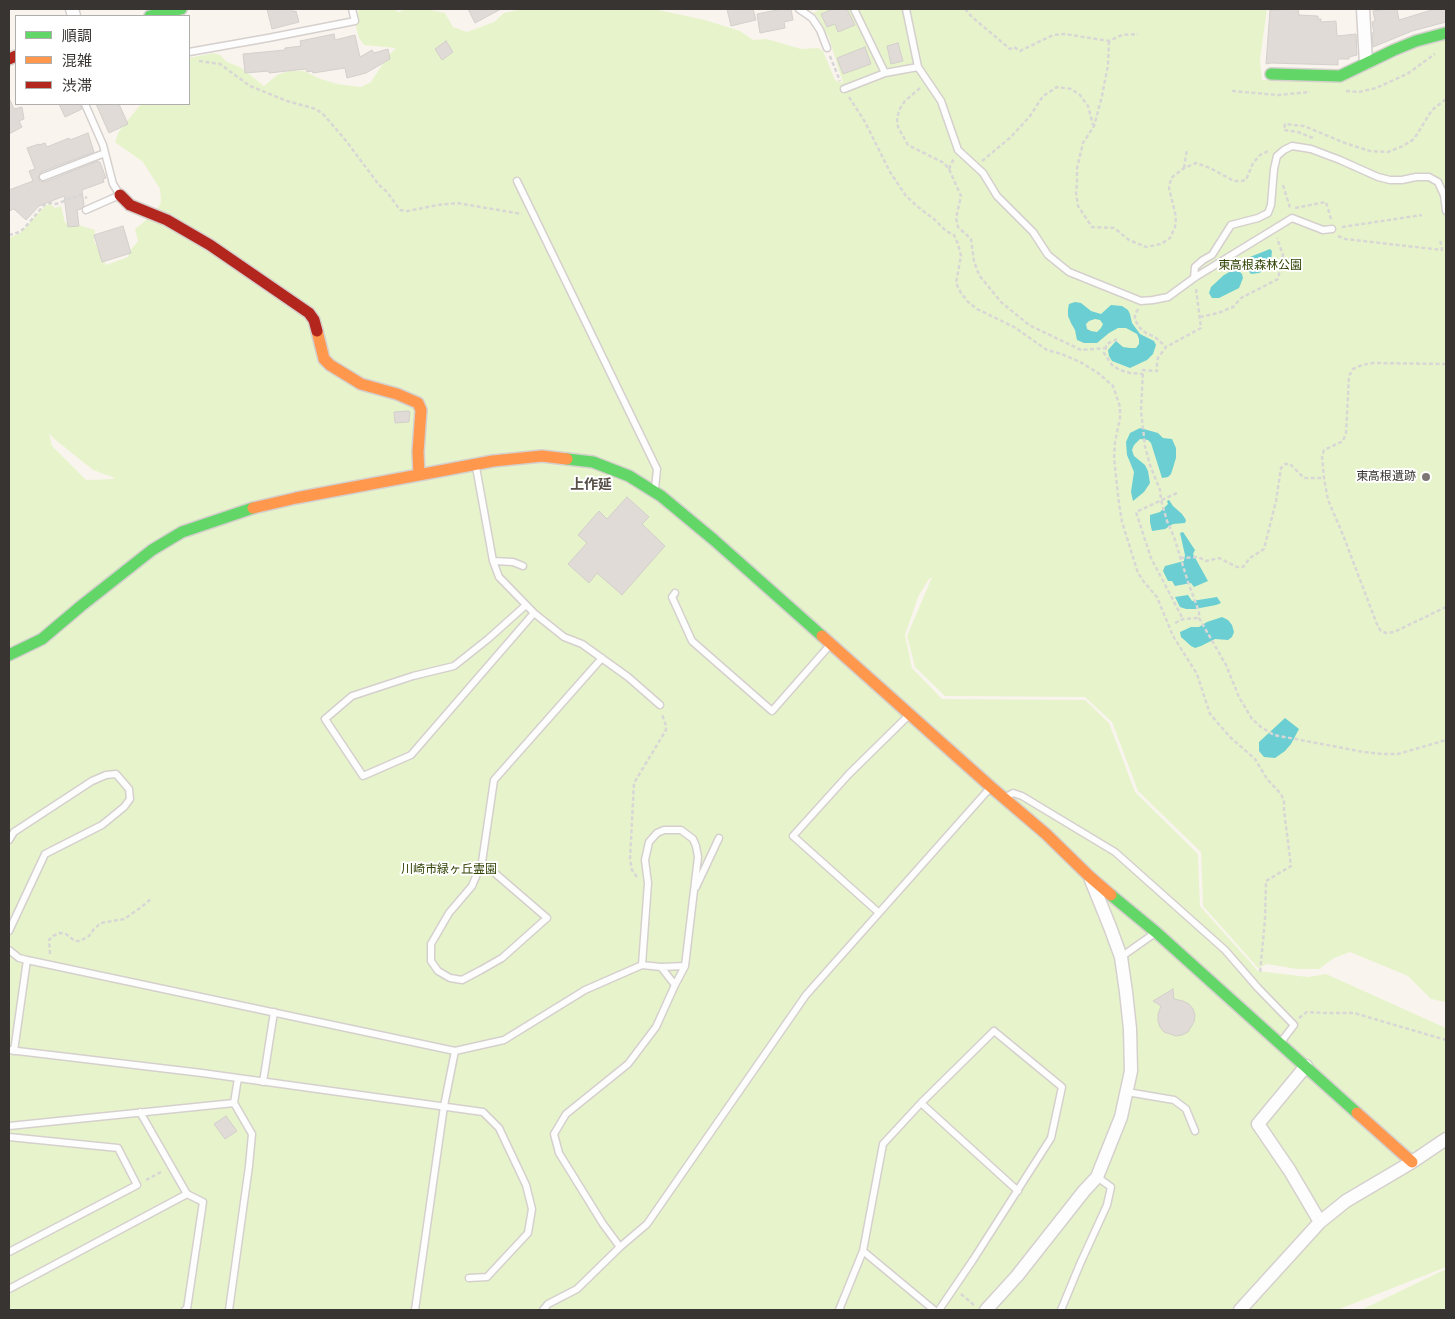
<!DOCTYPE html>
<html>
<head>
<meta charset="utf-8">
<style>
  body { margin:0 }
  #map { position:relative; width:1455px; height:1319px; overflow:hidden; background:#faf4ef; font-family:Manrope,"Noto Sans JP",sans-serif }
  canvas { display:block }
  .frame { position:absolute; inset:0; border:10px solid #383431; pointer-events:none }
  .legend { position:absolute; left:15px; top:15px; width:175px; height:90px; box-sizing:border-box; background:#fff; border:1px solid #afaead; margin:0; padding:6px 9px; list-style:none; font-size:15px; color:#383431 }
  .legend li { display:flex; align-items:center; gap:10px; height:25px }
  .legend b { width:25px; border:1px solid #afaead }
</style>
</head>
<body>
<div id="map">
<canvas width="1455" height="1319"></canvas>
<div class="frame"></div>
<ul class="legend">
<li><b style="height:6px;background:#63d668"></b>順調</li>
<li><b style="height:6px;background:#ff974d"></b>混雑</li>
<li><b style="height:6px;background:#b3261e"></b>渋滞</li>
</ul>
</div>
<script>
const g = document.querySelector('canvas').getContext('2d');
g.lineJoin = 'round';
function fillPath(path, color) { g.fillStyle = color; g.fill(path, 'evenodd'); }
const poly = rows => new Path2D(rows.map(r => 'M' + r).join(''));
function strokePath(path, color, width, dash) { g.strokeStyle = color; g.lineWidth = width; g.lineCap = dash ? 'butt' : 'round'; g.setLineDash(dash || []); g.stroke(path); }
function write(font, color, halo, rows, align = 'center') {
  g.font = font + ' Manrope,"Noto Sans JP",sans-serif'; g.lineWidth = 4; g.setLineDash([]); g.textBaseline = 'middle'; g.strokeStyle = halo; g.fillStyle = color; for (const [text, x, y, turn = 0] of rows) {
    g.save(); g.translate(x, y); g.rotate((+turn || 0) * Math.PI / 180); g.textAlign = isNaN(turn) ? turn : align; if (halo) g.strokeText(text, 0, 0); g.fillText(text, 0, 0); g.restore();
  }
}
fillPath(poly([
  [359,9,395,9,398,12,407,9,426,9,445,13,453,27,467,32,494,22,504,13,523,9,654,9,705,20,740,31,753,40,767,39,801,49,818,48,823,51,835,80,843,83,829,38,817,16,813,13,821,9,1267,9,1260,60,1262,80,1342,80,1446,36,1446,1002,1431,999,1408,976,1350,952,1334,958,1319,969,1297,969,1267,964,1258,968,1203,906,1201,852,1138,791,1112,722,1085,697,945,696,915,667,907,636,932,577,929,579,918,597,905,635,912,668,942,699,1085,700,1109,723,1135,792,1198,854,1200,906,1258,971,1308,977,1326,974,1446,1028,1446,1267,1337,1310,9,1310,9,238,20,233,45,206,50,204,55,208,61,206,65,223,72,223,95,230,94,241,106,265,128,257,129,252,138,241,135,229,156,212,161,202,160,189,143,162,115,142,119,131,141,104,189,104,189,58,213,53,220,55,227,62,240,67,264,86,277,75,289,71,304,71,318,78,337,84,361,87,371,82,388,56,396,48,364,45,359,38,356,27,358,11],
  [49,433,52,437,93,470,115,478,113,479,86,480,52,446],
  [1446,1269,1446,1310,1361,1310]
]), '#e7f4cb');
fillPath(poly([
  [1270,249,1272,251,1271,260,1267,269,1259,273,1251,274,1247,269,1247,262,1250,257],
  [1231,271,1239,271,1242,274,1243,278,1239,288,1219,298,1212,298,1209,293,1211,287,1224,275],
  [1075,302,1081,303,1091,311,1101,314,1111,305,1122,306,1128,310,1130,314,1132,323,1140,334,1154,341,1156,345,1153,354,1147,360,1130,368,1112,361,1109,356,1108,350,1116,341,1123,347,1130,348,1136,348,1139,344,1139,339,1137,334,1126,328,1118,328,1109,333,1097,343,1084,343,1077,340,1075,330,1071,323,1068,316,1068,309,1069,304],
  [1095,319,1100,320,1103,324,1101,328,1097,332,1091,331,1087,329,1086,324,1089,321],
  [1140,428,1158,433,1163,438,1172,439,1176,448,1176,458,1171,474,1168,477,1162,478,1151,443,1148,440,1140,439,1134,445,1132,450,1134,456,1145,465,1148,471,1150,483,1144,492,1133,501,1131,492,1134,472,1127,455,1126,442,1130,433],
  [1169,500,1173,506,1182,514,1186,520,1185,523,1173,524,1165,529,1152,531,1150,522,1150,515,1160,512,1168,504,1167,501],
  [1183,532,1195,550,1193,554,1208,581,1194,587,1191,583,1175,586,1172,581,1168,581,1163,571,1165,566,1184,561,1185,555,1180,533],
  [1188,595,1192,601,1217,597,1221,603,1216,605,1195,609,1186,609,1180,607,1175,597],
  [1222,617,1228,620,1232,625,1234,632,1232,637,1228,640,1215,639,1201,646,1195,648,1191,646,1181,637,1180,632,1191,627,1199,627,1207,622],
  [1285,718,1299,729,1291,744,1285,751,1275,758,1264,757,1259,751,1259,742]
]), '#6aced2');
const building = poly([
  [267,9,293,9,293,12,296,11,299,22,272,29,267,9],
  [468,9,501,9,475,23,468,9],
  [727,9,753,9,756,20,731,26,727,9],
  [782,9,791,9,793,20,784,22,785,28,760,33,757,14,782,9],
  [833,9,847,9,855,25,838,32,835,24,827,27,821,14,833,9],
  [1298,9,1299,15,1318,16,1318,19,1321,19,1321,22,1336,21,1337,36,1356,34,1357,55,1349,57,1349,59,1338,59,1338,65,1271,63,1266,64,1270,10,1298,9],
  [1386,9,1397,9,1399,20,1435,9,1446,9,1446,22,1412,31,1373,47,1372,33,1374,33,1372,22,1375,21,1373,11,1386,9],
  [334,34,335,40,355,35,360,57,372,50,374,53,388,49,390,59,366,73,347,78,345,68,313,73,312,71,307,72,306,69,269,73,269,71,245,73,243,54,285,50,285,48,301,46,300,41,334,34],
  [446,41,453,52,442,60,435,49,446,41],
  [898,43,903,61,891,64,887,46,898,43],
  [865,47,871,64,843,74,837,58,865,47],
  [9,98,14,109,22,107,24,119,19,121,22,127,9,134,9,98],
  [59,104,80,104,82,109,65,117,59,104],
  [96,104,119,104,128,124,109,133,96,104],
  [88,133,94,152,41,172,38,177,40,181,45,182,98,161,98,162,100,162,106,178,103,179,104,182,82,190,84,205,81,209,77,210,79,226,68,227,64,196,39,206,26,220,14,209,9,211,9,190,33,181,29,171,35,169,27,148,39,144,39,145,45,143,47,147,69,138,70,140,88,133],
  [123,226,131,253,102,262,94,235,123,226],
  [408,411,410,412,409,422,395,423,394,412,408,411],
  [627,497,649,517,642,524,665,546,622,595,597,573,589,583,568,564,587,543,578,535,599,511,607,519,627,497],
  [1173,989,1174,999,1183,1001,1189,1004,1193,1009,1195,1015,1194,1022,1188,1032,1182,1035,1176,1036,1164,1032,1160,1027,1158,1021,1158,1014,1161,1006,1153,1001,1173,989],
  [226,1116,237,1131,225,1139,214,1124,226,1116]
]);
fillPath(building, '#e0dbd7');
strokePath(building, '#d3cfcb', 1);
const lane = poly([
  [799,9,812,18,820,30,827,48],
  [854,9,885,73],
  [906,9,918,67,941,101,958,150,983,173,997,196,1033,232,1048,255,1069,272,1141,301,1153,300,1168,297,1194,278,1292,218,1323,230,1332,229],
  [189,52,268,38,355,21,352,9],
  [844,89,885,73,918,67],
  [85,104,103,145,113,184,120,195,86,210],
  [43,177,105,153],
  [517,181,657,469,655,489],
  [1194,278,1195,267,1203,260,1212,255,1231,225,1258,218,1268,213,1271,205,1274,169,1277,156,1284,150,1292,146,1311,149,1340,160,1378,177,1390,180,1402,180,1416,177,1429,177,1438,182,1444,195,1446,211],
  [476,467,493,561,499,577,534,613,564,637,582,644,628,677,660,705],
  [493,561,513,562,523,566],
  [675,593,672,597,692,641,772,711,830,645],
  [526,605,488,639,454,666,413,676,352,696,325,719,363,776,411,755,534,613],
  [1006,797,1013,793,1022,796,1115,852,1225,950,1258,988,1294,1025,1281,1042],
  [9,840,14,832,92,781,106,775,116,774,129,789,130,799,124,807,102,825,45,854,9,931],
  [482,862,547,918,502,958,481,970,462,980,450,978,438,971,431,961,431,944,449,913,472,886,482,862,494,780,602,658],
  [696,887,719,838],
  [878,912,793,836,849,774,909,715],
  [9,950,19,958,27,960,455,1051],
  [1121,957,1155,933],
  [642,965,648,883,645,860,649,842,657,833,664,830,681,830,693,839,696,846,698,857,685,966,675,985],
  [661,967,685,966],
  [9,1050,202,1073,483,1112,499,1128,526,1185,532,1209,528,1233,487,1277,469,1278],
  [14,1051,27,960],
  [263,1082,274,1012],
  [1127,1092,1174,1100,1186,1109,1195,1131],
  [921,1103,1018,1191],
  [140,1112,187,1194,203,1202,187,1309,185,1310],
  [9,1126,234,1103],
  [9,1137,118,1148,137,1185,9,1252],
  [863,1251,934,1310],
  [9,1289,187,1194],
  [229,1310,249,1166,252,1134,234,1103,238,1078],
  [415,1310,444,1106,455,1051,504,1040,585,990,642,965,661,967,675,985,656,1027,628,1064,566,1114,554,1134,559,1153,603,1224,620,1247,647,1224,806,995,990,788],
  [543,1310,548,1304,577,1289,620,1247],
  [839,1310,863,1251,883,1144,921,1103,994,1031,1062,1087,1051,1138,973,1260,939,1310],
  [1061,1310,1080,1264,1107,1205,1111,1187,1097,1177]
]);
const street = poly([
  [72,9,74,16],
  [1363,9,1366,63],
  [1306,1066,1258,1124,1290,1171,1320,1222],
  [986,1310,1017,1276,1084,1191,1097,1177,1121,1117,1131,1071,1130,1029,1126,992,1121,957,1110,927,1091,880],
  [1240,1310,1320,1222,1346,1201,1412,1162,1446,1139]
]);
const fast = poly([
  [150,16,181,9],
  [1271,74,1340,76,1394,50,1416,41,1446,33],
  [567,459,593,462,629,476,661,496,714,540,822,636],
  [9,655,42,639,81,606,152,550,182,532,253,508],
  [1111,895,1157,933,1357,1113]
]);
const slow = poly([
  [317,331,324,359,330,365,361,384,397,394,418,403,421,410,418,452,419,475],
  [253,508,296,498,493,461,542,456,567,459],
  [822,636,991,787,1046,834,1089,876,1111,895],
  [1357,1113,1412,1162]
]);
const jam = poly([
  [9,59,16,56],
  [120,195,130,205,167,220,210,245,309,313,314,320,317,331]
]);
strokePath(lane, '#d5d0cd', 9);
strokePath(street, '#d5d0cd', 15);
strokePath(fast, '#d5d0cd', 14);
strokePath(slow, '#d5d0cd', 14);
strokePath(jam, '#d5d0cd', 14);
strokePath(poly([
  [965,9,972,17,1010,49,1014,47,1020,51,1053,35,1065,34,1109,41,1122,35,1138,34],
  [1109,41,1108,65,1102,96,1094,126,1083,143,1077,168,1077,182,1076,193,1078,206,1092,227,1114,228,1129,240,1146,247,1161,244,1170,238,1175,227,1176,217,1169,188,1171,178,1184,168,1196,163,1210,168,1234,181,1241,181,1246,180,1253,163,1260,155,1268,151],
  [830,56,840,81],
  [199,61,220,64,250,86,287,101,316,109,324,115,347,142,379,185,387,192,400,210,407,211,438,205,457,203,522,214],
  [920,88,905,101,899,110,897,120,898,127,908,145,944,163,949,169,961,196,956,218,958,227,971,239,974,261,979,275,1001,302,1029,325,1081,350,1106,348],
  [1232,91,1278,95,1310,92],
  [1346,91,1359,92,1376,88,1407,74,1435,54],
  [849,97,865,122,890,172,906,196,918,207,934,219,946,231,954,235,958,244,961,256,956,283,961,293,968,302,977,309,1014,327,1047,350,1062,354,1082,363,1098,373,1113,386,1120,407,1120,418,1115,442,1114,458,1119,504,1122,522,1138,573,1144,582,1157,597,1173,636,1197,674,1210,714,1230,737,1255,759,1267,779,1281,794,1284,801,1284,810,1291,866,1266,881,1265,919,1260,973],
  [1313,138,1298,132,1284,130,1285,124,1304,126,1345,143,1370,151,1388,152,1403,146,1414,139,1432,110,1446,99],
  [982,161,1011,137,1030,116,1043,96,1057,87,1071,89,1080,95,1088,106,1093,125],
  [1184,168,1187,149],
  [949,169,954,158],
  [1283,185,1290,208],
  [1295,208,1326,202,1331,219],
  [1342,227,1422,215],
  [9,235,20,232,28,224,44,205,50,203,56,204,80,195,87,198],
  [1338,236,1345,239,1442,250,1440,239],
  [1196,289,1201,328,1166,347,1158,358,1157,362,1157,371,1143,370,1141,411,1145,446,1150,465,1160,490,1161,500,1167,521,1174,537,1188,582,1199,612,1199,618,1226,665,1239,697,1252,719,1261,727,1274,735,1364,752,1382,754,1398,754,1446,740],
  [1138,309,1135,315,1135,320,1140,328,1146,333,1155,337,1166,347],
  [1200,317,1218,313,1233,307,1241,298,1278,279,1283,255,1277,238],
  [1117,339,1107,344,1104,353,1112,365,1120,370,1130,373,1143,374],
  [1446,364,1373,363,1362,365,1353,369,1349,376,1346,433,1343,441,1324,450,1322,457,1324,478,1328,500,1343,535,1378,627,1381,631,1386,633,1394,632,1446,607],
  [1177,493,1136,512,1151,558,1183,619],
  [1180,558,1198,557,1206,561,1219,558,1237,567,1243,567,1250,558,1264,549,1276,501,1281,468,1285,464,1290,464,1304,478,1324,478],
  [1175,623,1183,619,1199,618],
  [637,877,632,870,630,859,634,783,666,730,666,726,662,714],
  [50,954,49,940,53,936,60,933,66,934,75,941,80,941,89,936,94,929,101,923,124,919,140,908,151,899],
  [1299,1018,1307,1012,1325,1013,1354,1013,1446,1040],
  [146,1180,163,1171],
  [961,1294,974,1305]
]), '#d8d7d6', 2.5, [4, 2.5]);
strokePath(lane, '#fefdfd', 6);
strokePath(street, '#fefdfd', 12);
strokePath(fast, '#63d668', 11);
strokePath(slow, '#ff974d', 11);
strokePath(jam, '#b3261e', 11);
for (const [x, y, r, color] of [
  [1426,477,5,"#7c7774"]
]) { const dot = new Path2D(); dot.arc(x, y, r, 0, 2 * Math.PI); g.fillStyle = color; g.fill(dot); strokePath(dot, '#fff', 2); }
write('12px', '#314405', '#fff', [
  ["東高根森林公園",1260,266],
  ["川崎市緑ヶ丘霊園",449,870]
]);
write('12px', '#383431', '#fff', [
  ["東高根遺跡",1416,477]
], 'right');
write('bold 14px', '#564f47', '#fff', [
  ["上作延",591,485]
]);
</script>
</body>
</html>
